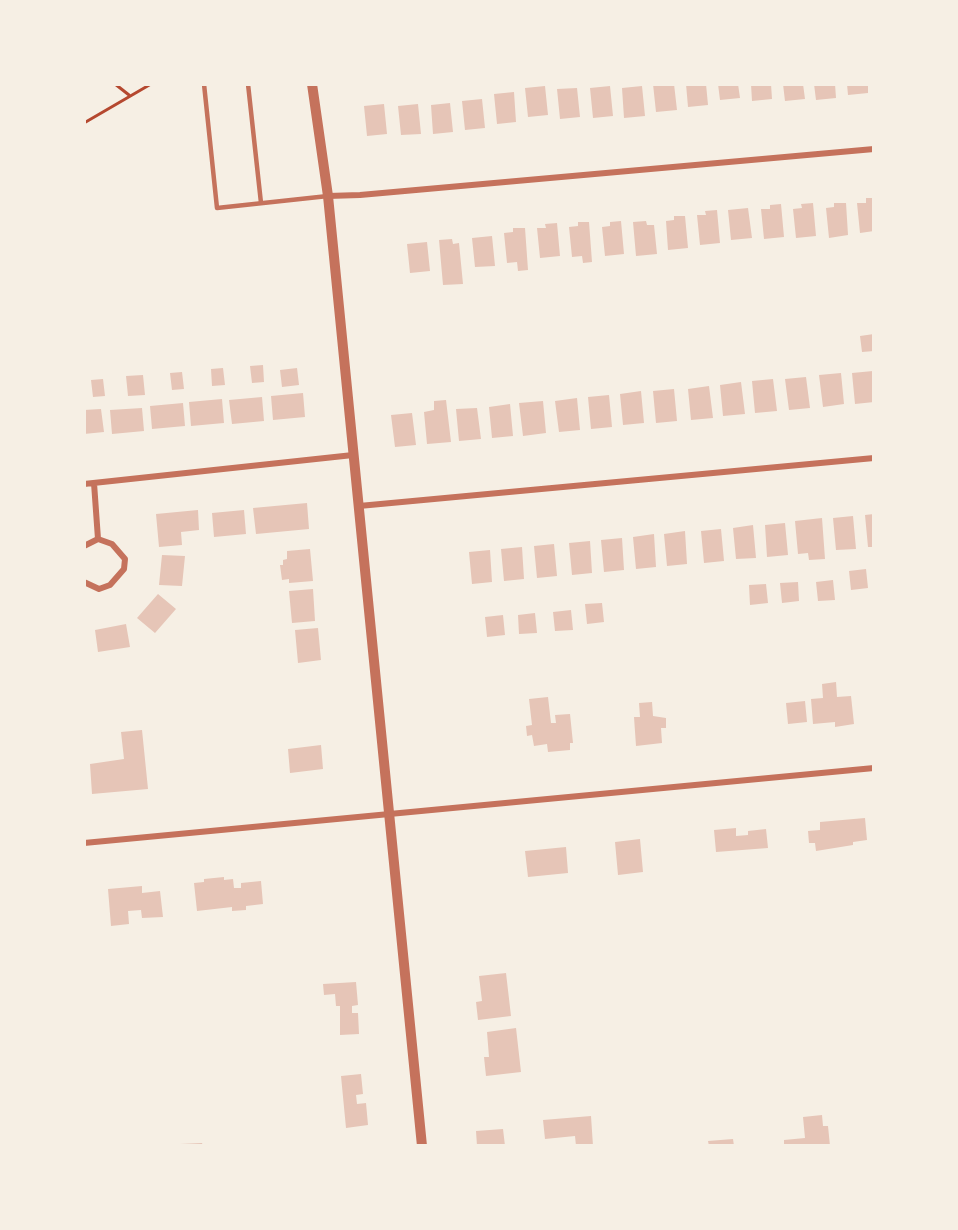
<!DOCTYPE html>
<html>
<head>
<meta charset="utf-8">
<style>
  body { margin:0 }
  #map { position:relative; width:958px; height:1230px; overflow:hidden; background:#f6efe4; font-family:"Noto Serif",serif }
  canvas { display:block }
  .frame { position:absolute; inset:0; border:86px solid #f6efe4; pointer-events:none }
</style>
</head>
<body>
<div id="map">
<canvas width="958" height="1230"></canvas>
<div class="frame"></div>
</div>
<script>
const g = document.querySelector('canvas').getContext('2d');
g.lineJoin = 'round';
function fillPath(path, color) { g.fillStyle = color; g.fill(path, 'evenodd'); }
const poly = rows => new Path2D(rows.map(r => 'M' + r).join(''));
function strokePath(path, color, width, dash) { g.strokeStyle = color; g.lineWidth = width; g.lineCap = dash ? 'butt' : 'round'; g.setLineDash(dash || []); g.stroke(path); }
fillPath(poly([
  [653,84,674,84,677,110,656,112],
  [686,84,706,84,708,105,688,107],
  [718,84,738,84,740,98,720,100],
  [751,84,771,84,772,99,752,101],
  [783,84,803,84,805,99,785,101],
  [814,84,835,84,836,98,816,100],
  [847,84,868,84,868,93,848,95],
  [545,86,548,115,528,117,525,88],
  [610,86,613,116,593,118,590,88],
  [642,86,645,116,624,118,622,88],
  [577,88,580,117,560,119,557,89],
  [514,92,516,122,497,124,494,94],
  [482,99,485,128,465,130,462,101],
  [450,103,453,132,433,134,431,105],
  [384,104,387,134,367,136,364,106],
  [418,104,421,134,401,135,398,106],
  [866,198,874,198,874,231,860,233,857,203,866,203],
  [813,203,816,236,796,238,793,209,802,208,801,204],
  [834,203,846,203,848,235,829,238,826,208,834,207],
  [781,204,784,237,764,239,761,209,770,209,770,205],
  [748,208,752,238,731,240,728,210],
  [717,210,720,243,700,245,697,215,706,215,705,211],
  [674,216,685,216,688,248,668,250,666,221,674,220],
  [621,221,624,254,605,256,602,227,610,226,610,222],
  [646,221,647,225,654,225,657,254,636,256,633,222],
  [578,222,589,222,592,262,583,263,582,256,572,257,569,227,578,226],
  [557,223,560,256,540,258,537,228,546,228,545,224],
  [513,228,525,228,528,270,518,271,517,262,507,263,504,233,513,232],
  [492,236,495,266,475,267,472,238],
  [452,239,453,244,459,243,463,284,443,285,439,240],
  [427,242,430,271,410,273,407,244],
  [874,334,874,351,862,352,860,336],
  [263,365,264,382,252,383,250,366],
  [223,368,225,385,212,386,211,369],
  [297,368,299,385,282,387,280,370],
  [873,371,874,402,855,404,852,373],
  [182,372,184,389,172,390,170,373],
  [841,373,844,404,823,407,819,375],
  [143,375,145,395,128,396,126,376],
  [806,377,810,408,789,410,785,379],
  [103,379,105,396,93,397,91,380],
  [773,379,777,411,755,413,752,381],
  [741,382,745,414,723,416,720,385],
  [709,386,713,418,691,420,688,389],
  [674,389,677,421,656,423,653,391],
  [641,391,644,423,623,425,620,394],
  [303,393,305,417,273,420,271,396],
  [609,395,612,427,591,429,588,397],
  [262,397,264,421,232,424,229,400],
  [577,398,580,430,559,432,555,401],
  [222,399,224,423,191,426,189,402],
  [446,400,451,442,427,444,424,412,434,410,434,401],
  [543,401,546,433,523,436,519,403],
  [183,403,185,426,152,429,150,406],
  [510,404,513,436,492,438,489,407],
  [142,408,144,431,112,434,110,410],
  [477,408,481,439,459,441,456,409],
  [101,409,104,432,84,434,84,410],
  [412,413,416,445,395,447,391,415],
  [307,503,309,529,256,534,253,508],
  [198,510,199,530,181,532,182,545,159,547,156,514],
  [244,510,246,534,214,537,212,513],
  [874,514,874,547,868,547,865,515],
  [853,516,856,549,836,550,833,518],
  [822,518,825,559,809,560,808,553,798,554,795,521],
  [785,523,788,555,767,557,765,525],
  [753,525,756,558,736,559,733,528],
  [721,529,724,561,704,563,701,531],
  [685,531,687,564,667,566,664,534],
  [654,534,656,567,636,569,633,537],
  [622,538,624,570,604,572,601,540],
  [590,541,592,573,572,575,569,543],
  [554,544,557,576,537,578,534,546],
  [522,547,524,579,504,581,501,549],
  [310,549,313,581,289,583,289,579,282,580,280,565,283,565,283,560,287,559,287,551],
  [490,550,492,582,472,584,469,552],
  [162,555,185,556,182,586,159,585],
  [866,569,868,588,851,590,849,571],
  [833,580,835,600,818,601,816,582],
  [798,582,799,601,782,603,780,583],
  [766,584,768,603,750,605,749,585],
  [313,589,315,621,292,623,289,591],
  [158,594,176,609,155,633,137,618],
  [602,603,604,622,587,624,585,604],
  [571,610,573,630,555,631,553,612],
  [535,613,537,633,519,634,518,615],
  [503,615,505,635,487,637,485,617],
  [126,624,130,647,98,652,95,630],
  [318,628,321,660,298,663,295,630],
  [836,682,837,697,851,696,854,724,835,727,835,722,813,724,811,699,823,698,822,684],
  [548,697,551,723,556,723,555,715,570,714,573,743,570,743,570,750,548,752,547,744,534,746,532,735,527,736,526,726,532,725,529,699],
  [805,701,807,722,788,724,786,703],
  [652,702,653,716,666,718,666,728,661,728,662,743,636,746,634,717,640,717,639,703],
  [142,730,148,789,92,794,90,764,124,759,121,732],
  [321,745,323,769,290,773,288,749],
  [865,818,867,840,853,842,853,845,816,851,815,843,809,843,808,831,820,830,820,822],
  [736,828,736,836,748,835,748,831,766,829,768,848,716,852,714,830],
  [640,839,643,872,618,875,615,842],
  [566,847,568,873,528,877,525,851],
  [224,877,224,880,233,879,234,888,241,888,241,883,261,881,263,904,246,906,246,910,232,911,232,907,197,911,194,883,204,882,204,879],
  [142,886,142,893,160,891,163,917,142,918,141,910,128,911,129,924,111,926,108,889],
  [506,973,511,1016,478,1020,476,1002,482,1001,479,976],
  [356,982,358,1005,352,1006,352,1013,358,1013,359,1034,340,1035,340,1006,336,1006,335,994,324,995,323,984],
  [516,1028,521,1072,486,1076,484,1057,489,1057,487,1032],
  [361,1074,363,1094,356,1095,357,1104,366,1103,368,1125,346,1128,341,1076],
  [822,1115,823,1126,828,1126,830,1146,784,1146,784,1140,805,1138,803,1117],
  [591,1116,593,1146,576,1146,575,1136,545,1139,543,1120],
  [503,1129,505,1146,477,1146,476,1131],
  [733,1139,734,1146,709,1146,708,1141],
  [202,1143,203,1146,180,1146,180,1144]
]), '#e6c5b7');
strokePath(poly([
  [115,84,129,95],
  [84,123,151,84]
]), '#b5482f', 3);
strokePath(poly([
  [204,84,217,208,328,196],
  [248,84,261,203]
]), '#c5725c', 4.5);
strokePath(poly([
  [328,196,360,195,874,149],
  [94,483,98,539],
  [84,484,353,455],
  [359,506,874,458],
  [84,546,98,539,112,544,125,559,124,569,110,585,99,589,84,582],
  [84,843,874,768]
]), '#c5725c', 6);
strokePath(poly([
  [312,84,328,196,422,1146]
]), '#c5725c', 10);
</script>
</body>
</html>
